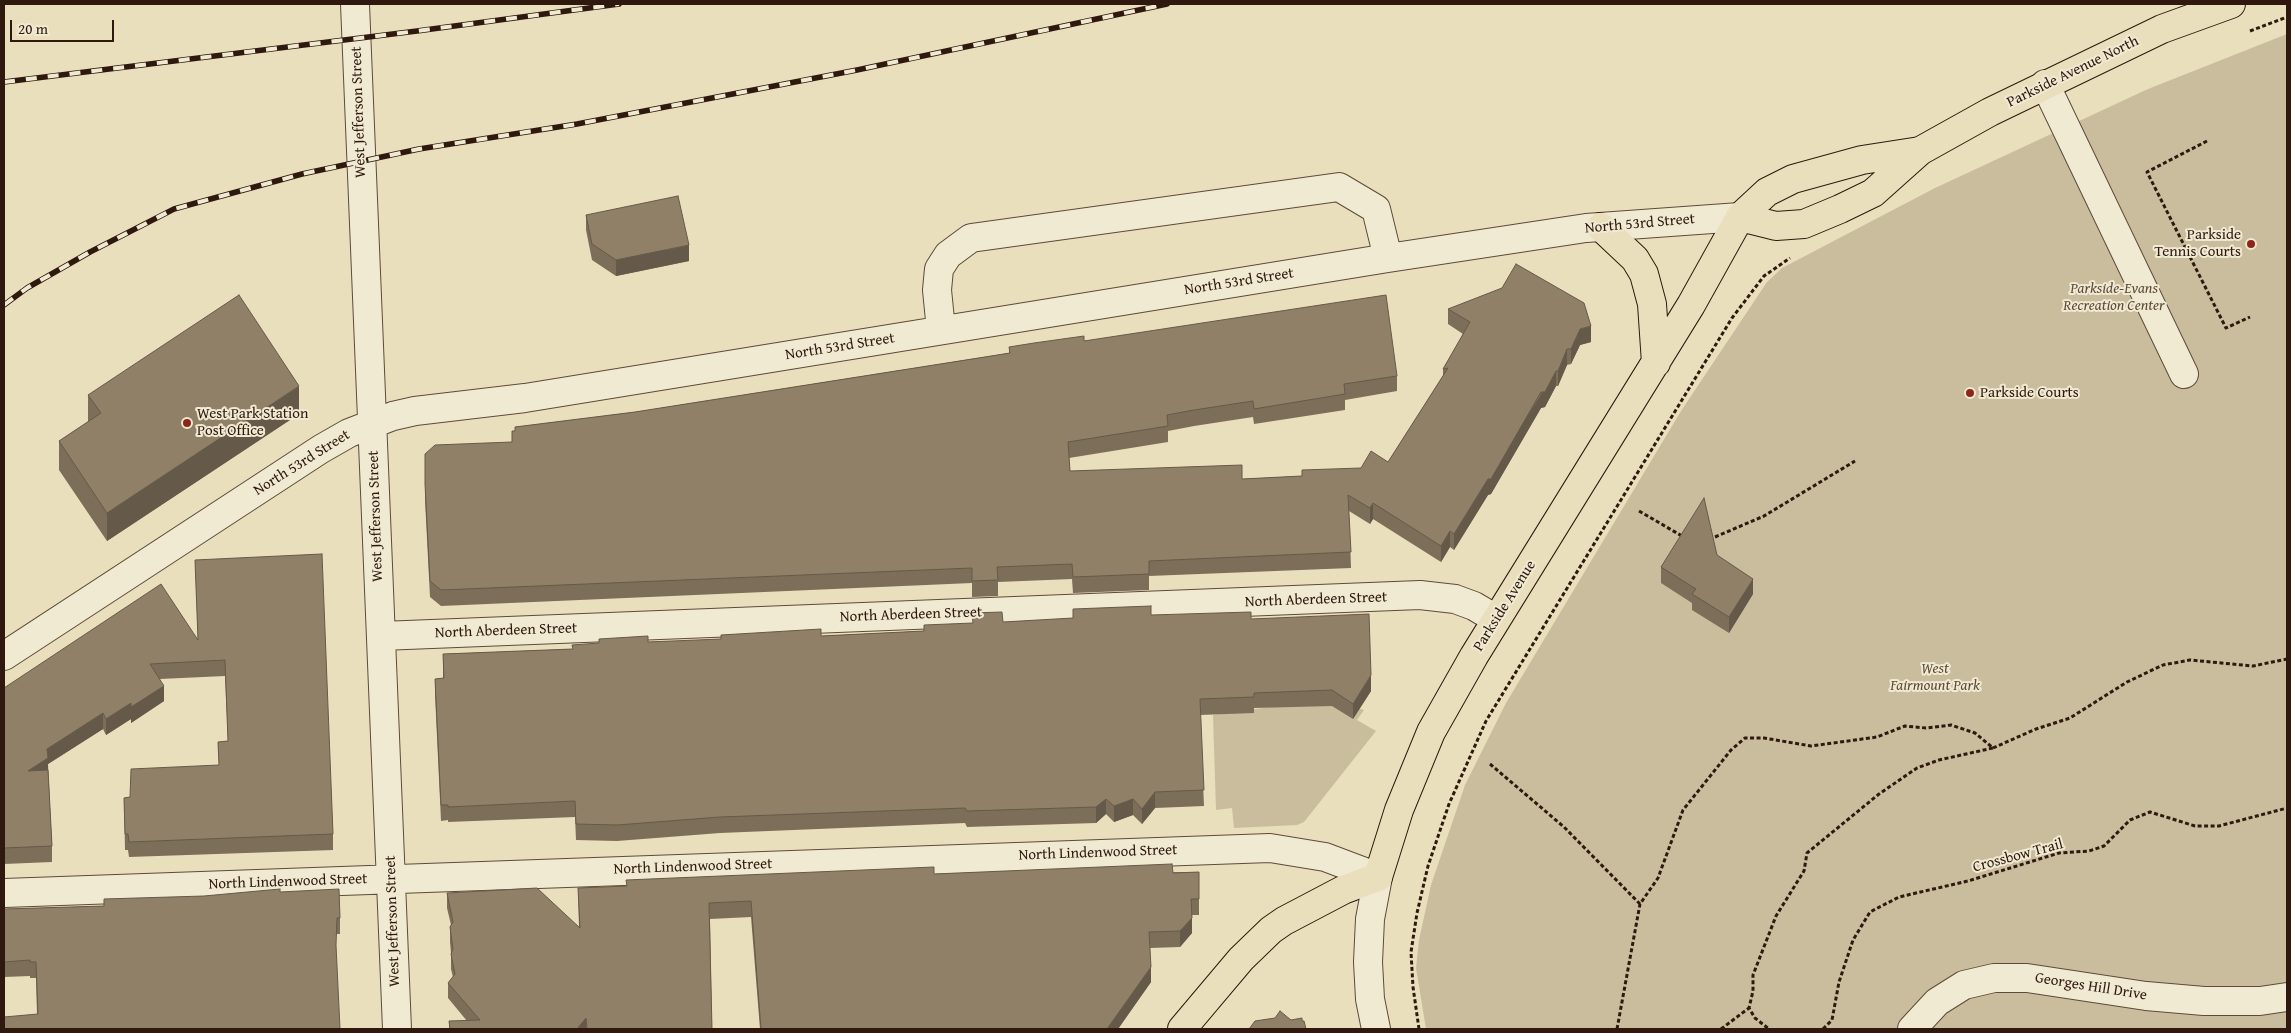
<!DOCTYPE html>
<html>
<head>
<meta charset="utf-8">
<style>
  body { margin:0 }
  #map { position:relative; width:2291px; height:1033px; overflow:hidden; background:#e9dfbc; font-family:"Gentium Book Plus",serif }
  canvas { display:block }
  .frame { position:absolute; inset:0; border:5px solid #2f190e; pointer-events:none }
  .scale { position:absolute; left:10px; top:20px; width:104px; height:22px; box-sizing:border-box; border:2px solid #2f190e; border-top:0; padding-left:6px; font-size:15px; line-height:18px; white-space:nowrap; color:#2f190e; -webkit-text-stroke:4px #f1ead3; paint-order:stroke }
</style>
</head>
<body>
<div id="map">
<canvas width="2291" height="1033"></canvas>
<div class="frame"></div>
<div class="scale">20 m</div>
</div>
<script>
const g = document.querySelector('canvas').getContext('2d');
g.lineJoin = 'round';
function fillPath(path, color) { g.fillStyle = color; g.fill(path, 'evenodd'); }
const poly = rows => new Path2D(rows.map(r => 'M' + r).join(''));
function strokePath(path, color, width, dash) { g.strokeStyle = color; g.lineWidth = width; g.lineCap = dash ? 'butt' : 'round'; g.setLineDash(dash || []); g.stroke(path); }
function write(font, color, halo, rows, align = 'center') {
  g.font = font + ' "Gentium Book Plus",serif'; g.lineWidth = 4; g.setLineDash([]); g.textBaseline = 'middle'; g.strokeStyle = halo; g.fillStyle = color; for (const [text, x, y, turn = 0] of rows) {
    g.save(); g.translate(x, y); g.rotate((+turn || 0) * Math.PI / 180); g.textAlign = isNaN(turn) ? turn : align; if (halo) g.strokeText(text, 0, 0); g.fillText(text, 0, 0); g.restore();
  }
}
fillPath(poly([
  [2287,34,2287,1029,1426,1029,1416,968,1419,940,1431,885,1465,785,1506,703,1681,411,1767,282,1782,268,1935,188,2148,89],
  [1327,699,1364,710,1357,720,1376,731,1304,822,1297,825,1234,828,1232,808,1216,810,1213,715]
]), '#c9bd9e');
const minor = poly([
  [355,4,397,1029],
  [2045,84,2184,374],
  [941,330,937,290,939,269,948,255,971,238,1339,187,1376,209,1388,258],
  [381,636,1420,595,1455,599,1474,606,1496,619],
  [4,656,321,449,349,433,393,416,415,411,525,398,1388,258,1586,228,1740,217],
  [4,893,1270,848,1325,857,1378,877,1370,919,1368,962,1370,999,1376,1029],
  [1912,1029,1937,1002,1964,985,1994,978,2027,978,2146,996,2204,1001,2260,1001,2287,997]
]);
const major = poly([
  [1740,217,1776,226,1804,224,1840,209,1873,193,1920,151,1990,112,2162,29,2231,4],
  [1601,227,1635,259,1644,274,1652,304,1656,363],
  [1182,1029,1241,959,1271,930,1284,921,1343,890,1378,877,1399,810,1431,732,1474,656,1691,305,1740,217,1767,192,1793,179,1862,160,1920,151]
]);
strokePath(minor, '#5e4a3a', 30);
strokePath(major, '#2f190e', 30);
strokePath(poly([
  [2250,31,2287,17],
  [2207,141,2147,172,2226,328,2250,317],
  [1639,511,1682,536],
  [1715,537,1764,516,1855,461],
  [1993,748,2036,729,2070,718,2127,682,2163,665,2190,660,2253,666,2287,659],
  [1490,764,1564,827,1640,904],
  [1419,1029,1413,987,1411,952,1417,913,1428,866,1449,804,1486,721,1732,318,1764,276,1790,258],
  [1617,1029,1640,904,1658,878,1683,810,1731,750,1745,738,1764,738,1811,746,1877,737,1905,726,1926,728,1951,725,1975,733,1993,748,1939,760,1917,768,1879,794,1807,853,1804,871,1776,916,1753,975,1753,991,1749,1008,1755,1018,1769,1029],
  [1721,1029,1749,1008],
  [1823,1029,1832,1020,1839,982,1853,940,1870,912,1899,897,1968,881,2059,853,2089,851,2104,846,2130,820,2150,812,2195,826,2219,826,2287,808]
]), '#2f190e', 3, [4, 2.5]);
strokePath(minor, '#f1ead3', 28);
strokePath(major, '#e9dfbc', 28);
const rail = poly([
  [4,82,417,31,619,4],
  [4,305,27,288,90,252,174,209,302,174,419,149,577,124,857,70,1167,4]
]);
strokePath(rail, '#2f190e', 5.5);
strokePath(rail, '#f1ead3', 4, [11]);
fillPath(poly([
  [586,215,689,261,616,276,592,260,586,230],
  [1448,309,1591,342,1580,345,1571,364,1567,365,1558,386,1556,386,1545,407,1541,408,1491,494,1488,495,1454,550,1450,547,1441,562,1373,519,1370,524,1349,511,1351,568,1149,576,1149,590,1073,593,1072,579,998,582,998,596,972,597,972,583,441,606,430,597,425,500,425,454,512,442,512,431,515,431,515,427,635,412,1009,353,1009,347,1084,341,1397,376,1397,391,1345,400,1345,410,1254,424,1253,417,1194,426,1168,431,1168,442,1069,458,1070,471,1242,479,1302,476,1361,468,1388,462,1443,376,1443,369,1463,334,1448,324],
  [88,395,299,414,107,541,59,470,59,441,88,422],
  [195,560,333,834,333,850,129,857,128,850,125,850,124,798,130,797,219,765,218,742,228,741,225,676,160,679,164,701,131,723,131,719,106,735,103,729,48,764,52,846,52,862,4,864,4,688,198,639],
  [1661,567,1753,594,1729,633,1692,610,1692,603,1661,583],
  [1151,615,1251,619,1371,691,1353,719,1332,706,1254,708,1254,713,1200,715,1204,806,1155,808,1142,824,1133,815,1114,822,1106,814,1096,823,967,827,965,823,720,833,617,841,576,840,575,817,448,822,448,820,441,821,435,694,435,679,443,678,443,654,572,649,599,643,599,639,648,642,821,636,924,631,1003,622],
  [1199,872,1199,915,1192,915,1192,933,1180,947,1150,948,1151,982,1118,1029,760,1029,751,917,710,919,712,1029,449,1029,449,1021,467,1021,448,998,448,983,453,977,451,969,451,953,450,942,450,927,451,925,447,908,447,893,579,928,578,888,934,874],
  [280,892,340,918,340,934,337,934,37,1015,36,978,30,978,30,976,4,977,4,909,104,906,204,896]
]), '#7c6e59');
fillPath(poly([
  [689,245,689,261,616,276,616,260],
  [1591,326,1591,342,1580,345,1571,364,1571,349,1580,329],
  [1567,349,1567,365,1558,386,1558,371],
  [1556,371,1556,386,1545,407,1541,408,1491,494,1488,495,1454,550,1454,534,1488,479],
  [299,386,299,414,107,541,107,513],
  [1373,503,1373,519,1370,524,1370,508],
  [1450,531,1450,547,1441,562,1441,546],
  [1753,579,1753,594,1729,633,1729,617],
  [1371,675,1371,691,1353,719,1353,704],
  [164,686,164,701,131,723,131,719,106,735,106,719,131,703],
  [103,713,103,729,48,764,48,773,28,771,47,749],
  [1155,792,1155,808,1142,824,1142,809],
  [1106,799,1106,814,1096,823,1096,807],
  [1133,799,1133,815,1114,822,1114,806],
  [1192,918,1192,933,1180,947,1180,931],
  [1151,967,1151,982,1118,1029,1107,1029],
  [586,1018,586,1029,577,1029]
]), '#655a49');
const building = poly([
  [678,196,689,245,616,260,592,244,586,215,678,196],
  [1516,264,1584,303,1591,326,1580,329,1571,349,1567,349,1558,371,1556,371,1545,392,1541,392,1491,479,1488,479,1454,534,1450,531,1441,546,1373,503,1370,508,1348,495,1351,552,1149,561,1149,574,1073,577,1072,564,997,567,998,580,972,581,972,568,441,590,430,581,425,484,425,454,435,445,512,442,512,431,515,431,515,427,635,412,985,357,1010,353,1009,347,1034,343,1084,336,1084,341,1386,295,1397,376,1344,384,1345,394,1254,409,1253,401,1194,410,1167,415,1168,426,1068,442,1070,471,1242,465,1242,479,1302,476,1302,470,1361,468,1371,451,1388,462,1448,368,1443,369,1470,322,1448,309,1502,288,1516,264],
  [239,295,299,386,107,513,59,441,101,413,88,395,239,295],
  [1704,498,1717,555,1753,579,1729,617,1692,594,1696,589,1661,567,1704,498],
  [322,554,333,834,129,842,128,834,125,834,124,798,130,797,131,769,219,765,218,742,228,741,225,660,150,664,164,686,131,707,131,703,106,719,103,713,47,749,48,758,28,771,48,770,52,846,4,848,4,688,161,584,198,640,195,560,322,554],
  [1151,606,1151,615,1251,612,1251,619,1369,614,1371,675,1353,704,1332,690,1254,693,1254,697,1200,699,1204,790,1155,792,1142,809,1133,799,1114,806,1106,799,1096,807,967,811,965,808,720,817,617,825,576,824,575,801,448,807,448,805,441,805,435,679,444,678,443,654,573,649,572,645,599,643,599,639,648,636,648,642,721,639,721,635,821,629,821,636,924,631,924,625,973,623,972,613,1002,612,1003,622,1073,618,1073,609,1151,606],
  [1172,864,1173,873,1199,872,1199,899,1191,899,1192,918,1180,931,1149,932,1151,967,1107,1029,761,1029,751,901,709,903,712,1029,587,1029,586,1018,577,1029,450,1029,449,1021,480,1020,448,983,455,974,451,954,453,949,450,927,453,922,447,893,537,888,580,928,578,888,627,886,626,880,934,867,934,874,1172,864],
  [280,889,280,892,339,889,340,918,337,918,336,945,340,1029,4,1029,4,1017,38,1014,36,962,30,962,30,960,4,962,4,909,104,906,104,899,204,896,280,889],
  [1280,1011,1291,1020,1302,1018,1302,1021,1304,1021,1306,1029,1249,1029,1255,1021,1275,1018,1280,1011]
]);
fillPath(building, '#908068');
strokePath(building, '#655a49', 1);
for (const [x, y, r, color] of [
  [2251,244,5,"#8f2418"],
  [1970,393,5,"#8f2418"],
  [187,423,5,"#8f2418"]
]) { const dot = new Path2D(); dot.arc(x, y, r, 0, 2 * Math.PI); g.fillStyle = color; g.fill(dot); strokePath(dot, '#f1ead3', 2); }
write('15px', '#2f190e', '#f1ead3', [
  ["Parkside Avenue North",2073,72,-26],
  ["West Jefferson Street",359,112,-92],
  ["North 53rd Street",1640,224,-5],
  ["North 53rd Street",1239,282,-9],
  ["North 53rd Street",840,347,-9],
  ["North 53rd Street",302,463,-32],
  ["West Jefferson Street",376,516,-92],
  ["North Aberdeen Street",1316,600,-2],
  ["Parkside Avenue",1505,606,-58],
  ["North Aberdeen Street",911,615,-2],
  ["North Aberdeen Street",506,631,-2],
  ["North Lindenwood Street",1098,853,-2],
  ["Crossbow Trail",2018,856,-15],
  ["North Lindenwood Street",693,867,-2],
  ["North Lindenwood Street",288,882,-2],
  ["West Jefferson Street",393,921,-92],
  ["Georges Hill Drive",2091,987,9]
]);
write('15px', '#2f190e', '#f1ead3', [
  ["Parkside",2241,235,"right"],
  ["Tennis Courts",2241,252,"right"],
  ["Parkside Courts",1980,393],
  ["West Park Station",197,414],
  ["Post Office",197,431]
], 'left');
write('italic 15px', '#5d4a39', '#f1ead3', [
  ["Parkside-Evans",2114,289],
  ["Recreation Center",2114,306],
  ["West",1935,669],
  ["Fairmount Park",1935,686]
]);
</script>
</body>
</html>
